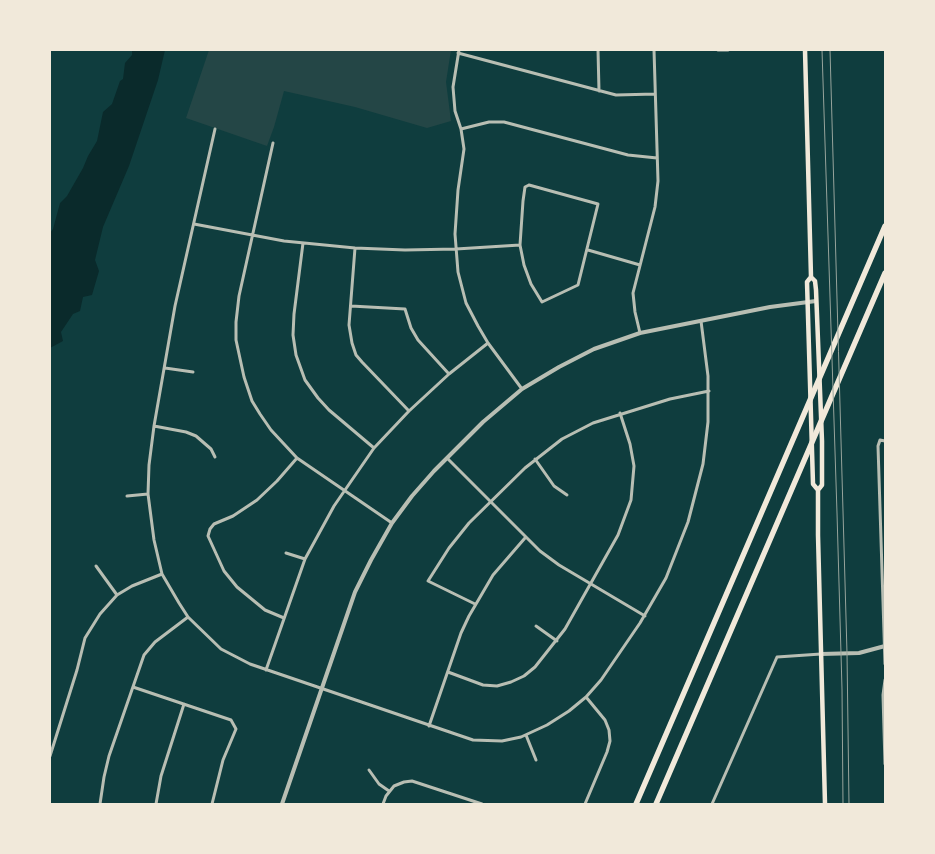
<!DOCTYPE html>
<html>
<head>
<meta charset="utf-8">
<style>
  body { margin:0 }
  #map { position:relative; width:935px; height:854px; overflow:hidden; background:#0f3d3e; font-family:"Roboto Serif",serif }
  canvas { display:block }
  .frame { position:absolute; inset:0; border:51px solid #f1e9da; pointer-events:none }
</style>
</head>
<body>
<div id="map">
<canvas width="935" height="854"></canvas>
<div class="frame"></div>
</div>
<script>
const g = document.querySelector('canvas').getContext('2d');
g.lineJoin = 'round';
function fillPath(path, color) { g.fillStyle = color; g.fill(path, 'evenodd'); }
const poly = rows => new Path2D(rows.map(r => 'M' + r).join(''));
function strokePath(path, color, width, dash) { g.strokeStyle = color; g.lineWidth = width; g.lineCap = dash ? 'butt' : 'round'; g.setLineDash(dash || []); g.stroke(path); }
fillPath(poly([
  [209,50,451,50,446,82,451,121,427,128,355,107,284,91,274,127,267,146,186,118]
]), '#244646');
fillPath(poly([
  [132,50,165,50,158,80,129,166,103,227,95,260,99,271,92,295,83,297,80,311,73,314,61,332,63,341,50,348,50,233,53,229,60,203,67,196,83,168,88,156,97,141,103,112,112,104,120,81,123,79,125,63,132,55]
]), '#0a2a2b');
strokePath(poly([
  [459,50,453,87,455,111,461,129,464,149,458,190,455,234,458,272,466,303,478,326,488,343,522,389],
  [598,50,599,91],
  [718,50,728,50],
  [458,53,616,95,655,94],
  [215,129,175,306,154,426,149,465,148,494,154,540,162,574,179,603,188,617,221,649,250,664,473,740,502,741,521,737,547,725,569,711,586,697,601,680,640,623,666,578,688,522,703,464,708,422,708,376,701,321],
  [461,129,489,122,504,122,628,155,657,158],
  [273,143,239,296,236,322,236,340,244,377,252,401,260,414,271,430,297,458,392,523],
  [529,185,598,204,578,285,542,302,531,284,524,265,520,245,523,201,525,187,529,185],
  [194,224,284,241,355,248,405,250,456,249,520,245],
  [303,243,294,314,293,335,296,355,305,380,318,398,329,410,374,448],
  [355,248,349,325,352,343,356,355,362,362,409,411],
  [588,250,640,265],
  [351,306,405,309,411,328,418,340,449,374],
  [640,333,635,312,633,293,655,207,658,181,654,50],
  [165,368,193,372],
  [154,426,186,432,196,436,211,449,215,457],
  [885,441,880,440,878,446,885,664],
  [447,458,540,551,559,565,645,616],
  [535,459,554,486,567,495],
  [127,496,148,494],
  [286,553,305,559],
  [96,566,117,595],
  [475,604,428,581,449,548,469,523,525,468,562,439,593,423,670,399,709,391],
  [284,618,265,610,237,587,224,571,208,536,210,529,214,524,233,516,257,500,277,481,297,458],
  [536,626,557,641],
  [266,670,305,559,334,506,374,448,409,411,449,374,488,343],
  [448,672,483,685,497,686,511,682,524,676,535,667,565,629,618,535,631,500,634,466,630,444,620,413],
  [885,680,883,695,885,764],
  [133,687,231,720,236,729,223,760,212,804],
  [429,726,461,633,469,616,493,575,525,538],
  [526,735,536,760],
  [50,756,77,670,85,638,100,614,117,595,132,586,162,574],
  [369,770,379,784,389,791],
  [100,804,104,777,109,756,144,655,155,642,188,617],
  [156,804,161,776,184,704],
  [383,804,386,796,394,786,404,782,412,781,482,804],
  [585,804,607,752,610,741,609,730,605,720,586,697],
  [712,804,777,657,821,654]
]), '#b8beb3', 3);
strokePath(poly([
  [821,654,859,653,885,646],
  [282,804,355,592,371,560,392,523,412,496,434,471,483,422,522,389,559,367,594,349,640,333,770,307,816,301]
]), '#b8beb3', 4);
strokePath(poly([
  [805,50,811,277,807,282,813,484,818,490],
  [811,277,815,281,816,290,822,441,822,485,818,490,818,535,825,804]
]), '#f1e9da', 4.5);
strokePath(poly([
  [636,804,885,226],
  [656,804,885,273]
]), '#f1e9da', 5.5);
strokePath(poly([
  [822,50,837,513,842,689,843,804]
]), '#97a49c', 1);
strokePath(poly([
  [830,50,847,653,849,804]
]), '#97a49c', 1);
</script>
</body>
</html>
